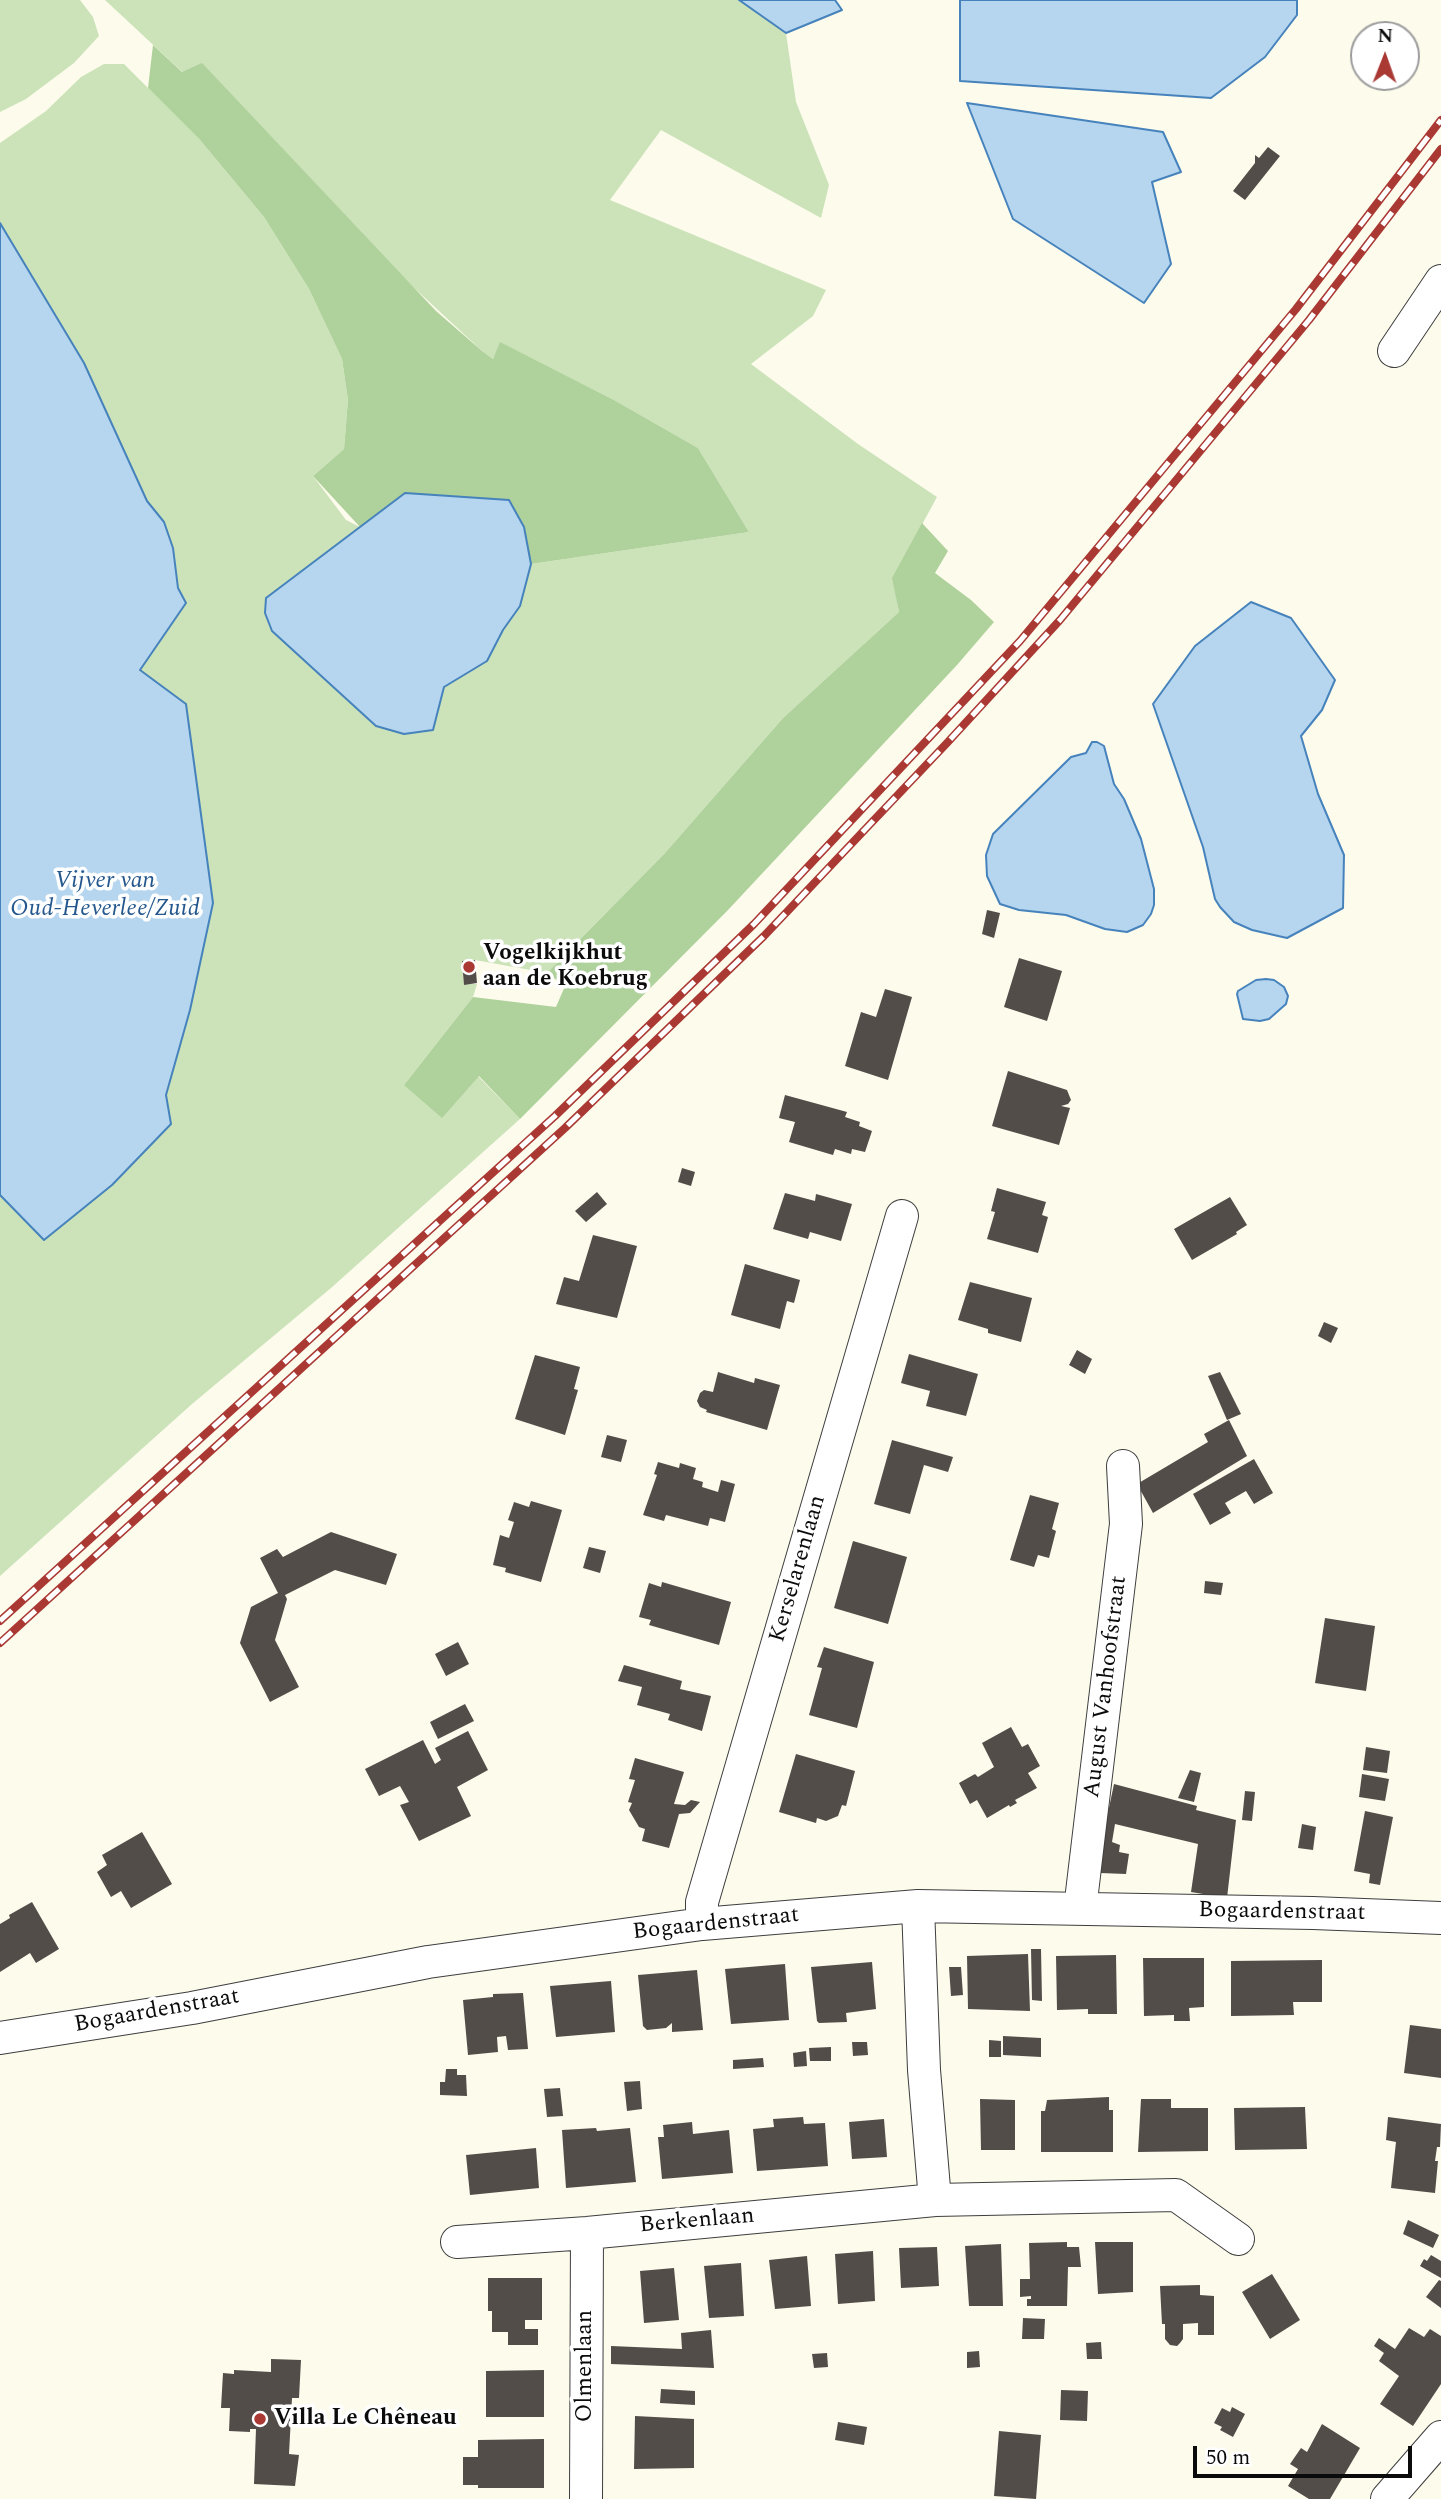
<!DOCTYPE html>
<html>
<head>
<meta charset="utf-8">
<style>
  body { margin:0 }
  #map { position:relative; width:1441px; height:2499px; overflow:hidden; background:#fdfbec; font-family:Spectral,serif }
  canvas { display:block }
  .north { position:absolute; left:1350px; top:21px; width:70px; height:70px; box-sizing:border-box; background:#fff; border:2px solid #9d9d9d; border-radius:50%; rotate:1deg; font-size:19px; font-weight:700; line-height:28px; text-align:center; color:#0b0b0b }
  .north::after { content:''; display:block; margin:auto; width:24px; height:32px; background:#aa3934; clip-path:polygon(50% 0,100% 100%,50% 72%,0 100%) }
  .scale { position:absolute; left:1193px; top:2446px; width:219px; height:32px; box-sizing:border-box; border:4px solid #0b0b0b; border-top:0; padding-left:9px; font-size:21px; line-height:24px; white-space:nowrap; color:#0b0b0b; -webkit-text-stroke:5px #fff; paint-order:stroke }
</style>
</head>
<body>
<div id="map">
<canvas width="1441" height="2499"></canvas>
<div class="north">N</div>
<div class="scale">50 m</div>
</div>
<script>
const g = document.querySelector('canvas').getContext('2d');
g.lineJoin = 'round';
function fillPath(path, color) { g.fillStyle = color; g.fill(path, 'evenodd'); }
const poly = rows => new Path2D(rows.map(r => 'M' + r).join(''));
function strokePath(path, color, width, dash) { g.strokeStyle = color; g.lineWidth = width; g.lineCap = dash ? 'butt' : 'round'; g.setLineDash(dash || []); g.stroke(path); }
function write(font, color, halo, rows, align = 'center') {
  g.font = font + ' Spectral,serif'; g.lineWidth = 7; g.setLineDash([]); g.textBaseline = 'middle'; g.strokeStyle = halo; g.fillStyle = color; for (const [text, x, y, turn = 0] of rows) {
    g.save(); g.translate(x, y); g.rotate((+turn || 0) * Math.PI / 180); g.textAlign = isNaN(turn) ? turn : align; if (halo) g.strokeText(text, 0, 0); g.fillText(text, 0, 0); g.restore();
  }
}
fillPath(poly([
  [0,0,80,0,93,17,99,36,74,63,26,99,0,112],
  [105,0,739,0,786,33,796,102,829,185,821,218,661,130,610,200,826,290,813,316,751,364,858,444,937,497,893,578,899,612,783,718,665,853,547,973,475,960,462,961,464,984,477,984,473,997,404,1085,478,1076,520,1119,331,1288,192,1404,0,1576,0,1195,44,1240,166,1095,190,1010,213,903,186,704,139,670,186,603,178,588,173,548,164,522,147,501,84,363,0,223,0,143,46,111,81,77,104,64,124,64,200,140,264,217,309,289,342,359,348,400,344,449,313,476,346,520,360,527,267,598,265,613,272,631,376,726,487,661,504,630,520,606,531,564,749,532,698,448,614,400,501,343,493,359,482,351]
]), '#cce3ba');
fillPath(poly([
  [153,45,182,72,202,63,436,311,482,351,493,359,500,342,614,400,698,448,749,532,531,564,524,527,405,493,360,527,313,476,344,449,348,400,342,359,309,289,264,217,200,140,148,88],
  [922,523,948,551,935,573,971,600,994,622,957,665,728,910,520,1119,479,1076,442,1118,404,1085,473,997,556,1007,565,986,547,973,665,853,783,718,899,612,892,578]
]), '#afd19b');
const water = poly([
  [739,0,835,0,842,10,786,33,739,0],
  [960,0,1297,0,1297,15,1265,57,1211,98,960,81,960,0],
  [967,103,1163,132,1181,172,1152,182,1171,264,1144,303,1013,219,967,103],
  [0,223,84,363,147,501,164,522,173,548,178,588,186,603,140,670,186,704,213,903,190,1010,166,1095,171,1124,112,1185,44,1240,0,1195,0,223],
  [405,493,509,500,524,527,531,564,520,606,503,630,487,661,444,687,433,730,404,734,376,726,272,631,265,613,266,598,405,493],
  [1251,602,1291,618,1335,680,1322,710,1301,736,1318,794,1344,855,1343,908,1287,938,1252,930,1234,922,1220,907,1215,899,1203,847,1153,704,1195,646,1251,602],
  [1092,742,1097,742,1104,746,1114,784,1124,799,1141,839,1154,889,1154,905,1151,914,1143,925,1127,932,1105,929,1066,915,1019,910,1000,904,987,876,986,855,993,834,1071,757,1086,753,1092,742],
  [1266,979,1274,980,1284,987,1288,996,1286,1004,1269,1019,1260,1021,1243,1019,1237,994,1238,991,1256,980,1266,979]
]);
fillPath(water, '#b6d5ee');
strokePath(water, '#4683bc', 2);
fillPath(poly([
  [1268,147,1280,156,1245,200,1233,191,1255,163,1255,155,1259,158],
  [987,910,1000,913,994,938,982,934],
  [1019,958,1062,971,1047,1021,1004,1007],
  [475,960,477,983,464,985,462,961],
  [885,989,912,997,888,1080,845,1066,861,1012,876,1017],
  [1008,1071,1067,1090,1071,1100,1068,1104,1061,1106,1070,1108,1059,1145,992,1126],
  [785,1095,847,1112,845,1117,860,1122,859,1126,872,1131,865,1152,852,1149,851,1154,835,1149,833,1155,789,1142,795,1122,779,1118],
  [682,1168,695,1172,691,1186,678,1182],
  [997,1188,1046,1202,1042,1215,1048,1217,1038,1253,987,1239,995,1212,991,1211],
  [597,1192,607,1204,586,1222,575,1211],
  [785,1193,815,1201,816,1194,852,1204,841,1241,810,1232,808,1239,773,1229],
  [1230,1197,1247,1225,1236,1232,1237,1234,1192,1260,1174,1229],
  [593,1235,637,1246,617,1318,556,1304,564,1277,579,1281],
  [745,1264,800,1280,794,1303,787,1301,780,1329,731,1315],
  [970,1282,1032,1298,1021,1342,988,1333,988,1329,958,1320],
  [1324,1322,1338,1328,1331,1343,1318,1336],
  [1077,1350,1092,1359,1085,1374,1069,1365],
  [909,1354,978,1374,966,1416,926,1406,930,1391,901,1383],
  [535,1355,580,1367,574,1389,578,1390,565,1435,515,1419],
  [718,1372,754,1383,755,1378,780,1385,767,1430,706,1412,707,1410,700,1407,697,1401,700,1393,704,1390,713,1392],
  [1220,1372,1241,1414,1227,1420,1208,1376],
  [1229,1420,1247,1456,1153,1513,1137,1484,1208,1442,1204,1434],
  [607,1435,627,1440,621,1462,601,1457],
  [892,1440,953,1457,948,1472,924,1465,910,1514,874,1504],
  [1254,1459,1273,1493,1254,1504,1246,1491,1225,1503,1231,1513,1210,1525,1193,1494],
  [658,1462,679,1468,680,1463,696,1468,693,1479,703,1482,702,1487,718,1492,721,1480,735,1484,725,1522,710,1518,708,1526,666,1515,664,1521,643,1515,657,1475,654,1474],
  [1030,1495,1059,1503,1052,1529,1056,1531,1049,1558,1038,1555,1034,1567,1010,1560],
  [531,1501,562,1510,541,1582,505,1572,506,1568,493,1565,500,1535,509,1538,514,1522,508,1520,514,1502,529,1507],
  [331,1532,397,1554,386,1585,335,1570,285,1595,287,1599,275,1640,299,1687,270,1702,240,1643,251,1607,278,1593,260,1558,277,1549,283,1557],
  [853,1541,907,1557,888,1624,834,1608],
  [589,1547,606,1551,600,1573,583,1568],
  [1205,1581,1223,1583,1221,1595,1204,1593],
  [662,1582,731,1602,719,1645,649,1625,651,1620,639,1617,649,1583,661,1587],
  [1325,1618,1375,1626,1366,1691,1315,1683],
  [458,1642,469,1664,446,1676,435,1654],
  [824,1647,874,1662,857,1728,809,1715,822,1668,817,1667],
  [624,1665,682,1681,680,1689,711,1696,702,1731,668,1720,670,1714,637,1705,642,1687,618,1681],
  [465,1704,474,1721,438,1739,430,1722],
  [1011,1727,1022,1747,1028,1744,1040,1766,1028,1773,1037,1788,1015,1800,1017,1803,1010,1807,1009,1805,987,1818,977,1800,970,1804,959,1783,975,1774,978,1777,994,1767,982,1743],
  [468,1731,488,1770,457,1787,471,1816,419,1841,400,1805,409,1802,400,1786,379,1796,365,1769,423,1740,435,1764,441,1760,435,1748],
  [1366,1747,1390,1751,1387,1773,1363,1770],
  [796,1754,855,1771,846,1806,842,1805,838,1816,826,1821,817,1818,816,1823,779,1812],
  [635,1758,684,1772,674,1804,685,1805,691,1800,700,1802,690,1813,679,1814,669,1848,642,1841,645,1829,639,1827,629,1810,632,1803,628,1802,635,1780,629,1779],
  [1190,1770,1201,1773,1194,1802,1178,1798],
  [1362,1774,1389,1779,1385,1801,1359,1797],
  [1114,1784,1197,1806,1196,1810,1236,1820,1227,1898,1191,1892,1198,1844,1115,1824,1112,1842,1120,1845,1119,1852,1129,1854,1126,1874,1100,1873,1102,1841],
  [1245,1791,1255,1792,1252,1821,1242,1820],
  [1365,1811,1393,1817,1380,1885,1369,1883,1370,1874,1354,1871],
  [1302,1824,1316,1827,1313,1850,1298,1848],
  [142,1832,172,1884,131,1908,121,1891,111,1897,97,1872,107,1865,102,1855],
  [32,1902,59,1949,36,1963,30,1953,0,1972,0,1924,10,1918,9,1915],
  [1031,1949,1041,1949,1042,2001,1032,2000],
  [1028,1954,1030,2011,968,2009,967,1956],
  [1116,1955,1117,2014,1088,2014,1088,2009,1057,2010,1056,1956],
  [1143,1958,1204,1958,1204,2007,1189,2008,1190,2021,1174,2021,1174,2015,1144,2016],
  [1322,1960,1322,2002,1293,2002,1294,2015,1231,2016,1231,1961],
  [872,1962,876,2009,846,2013,847,2022,819,2023,817,2021,811,1967],
  [785,1964,789,2020,731,2024,725,1969],
  [949,1967,961,1967,963,1995,951,1996],
  [697,1970,703,2030,672,2032,672,2023,666,2028,647,2030,643,2026,638,1975],
  [611,1981,615,2032,556,2037,550,1986],
  [523,1993,528,2049,508,2050,506,2036,497,2037,498,2052,468,2055,463,2000,493,1997,493,1994],
  [1410,2025,1441,2029,1441,2078,1404,2073],
  [1003,2036,1041,2038,1041,2057,1003,2055],
  [989,2040,1001,2041,1001,2057,989,2057],
  [852,2042,867,2042,868,2055,853,2056],
  [831,2047,831,2061,810,2061,809,2048],
  [806,2051,807,2066,794,2067,793,2053],
  [763,2058,764,2067,733,2069,733,2060],
  [446,2069,457,2069,457,2075,466,2075,467,2096,440,2095,440,2082,445,2082],
  [640,2081,642,2109,627,2111,624,2082],
  [560,2088,563,2116,547,2117,544,2089],
  [1109,2097,1109,2110,1113,2110,1113,2152,1041,2152,1041,2111,1045,2111,1047,2100],
  [980,2099,1015,2100,1015,2150,981,2150],
  [1141,2099,1171,2099,1171,2108,1208,2108,1208,2151,1138,2152],
  [1305,2107,1307,2149,1235,2150,1234,2108],
  [803,2117,804,2124,825,2123,828,2166,757,2171,753,2129,774,2127,773,2119],
  [1388,2117,1441,2124,1440,2147,1437,2147,1435,2161,1438,2161,1435,2193,1391,2188,1396,2142,1386,2140],
  [884,2119,887,2157,852,2159,849,2122],
  [692,2122,693,2134,729,2130,733,2173,662,2179,658,2137,664,2137,663,2125],
  [596,2128,597,2131,630,2128,636,2182,566,2188,562,2130],
  [536,2148,539,2188,470,2195,466,2155],
  [1408,2220,1439,2235,1433,2248,1403,2234],
  [1067,2242,1067,2247,1079,2247,1081,2267,1068,2267,1067,2306,1027,2306,1027,2299,1031,2299,1031,2296,1020,2297,1020,2279,1030,2279,1029,2243],
  [1095,2242,1133,2242,1133,2292,1098,2294],
  [1001,2244,1003,2306,969,2306,965,2246],
  [937,2247,939,2286,901,2288,899,2248],
  [873,2251,875,2301,838,2304,835,2254],
  [1431,2255,1441,2261,1441,2278,1420,2266,1424,2259,1427,2261],
  [807,2256,811,2306,775,2309,769,2260],
  [741,2263,744,2316,709,2318,704,2266],
  [674,2268,679,2320,644,2323,640,2271],
  [1272,2274,1300,2320,1270,2339,1242,2292],
  [488,2278,542,2278,542,2320,525,2320,525,2329,538,2329,538,2345,508,2345,508,2332,492,2332,492,2311,488,2311],
  [1439,2280,1441,2281,1441,2308,1426,2297],
  [1200,2285,1200,2295,1214,2296,1214,2335,1198,2335,1198,2323,1183,2324,1183,2339,1180,2343,1177,2346,1170,2345,1165,2339,1165,2324,1162,2324,1160,2286],
  [1023,2318,1045,2319,1044,2339,1022,2339],
  [1409,2328,1424,2337,1430,2329,1441,2336,1441,2384,1413,2426,1380,2404,1399,2376,1379,2361,1384,2353,1374,2346,1379,2338,1395,2349],
  [711,2330,714,2368,611,2364,611,2346,682,2349,681,2333],
  [1101,2342,1102,2359,1087,2359,1086,2343],
  [979,2351,980,2367,967,2368,967,2352],
  [827,2353,828,2367,814,2368,812,2354],
  [271,2359,301,2360,299,2398,292,2398,289,2454,299,2455,295,2486,254,2484,256,2429,250,2429,250,2432,229,2431,230,2408,221,2408,223,2373,234,2374,234,2370,271,2372],
  [544,2370,544,2417,486,2417,486,2371],
  [661,2389,695,2391,695,2405,660,2403],
  [1061,2390,1088,2391,1087,2421,1060,2420],
  [1232,2407,1245,2414,1233,2437,1220,2430,1222,2427,1214,2423,1222,2408,1230,2412],
  [635,2416,694,2419,694,2468,634,2469],
  [838,2422,867,2427,864,2445,835,2440],
  [1322,2424,1360,2448,1330,2499,1309,2499,1288,2486,1298,2469,1290,2464,1301,2448,1307,2452],
  [999,2431,1041,2435,1036,2499,994,2496],
  [544,2439,544,2488,478,2488,478,2485,463,2485,463,2457,478,2457,478,2440]
]), '#524d49');
const minor = poly([
  [1394,351,1441,281],
  [918,1906,924,2070,935,2200],
  [1080,1909,1126,1524,1123,1466],
  [702,1924,702,1902,902,1216],
  [0,2038,192,2008,428,1962,702,1924,918,1906,1313,1913,1441,1918],
  [457,2242,587,2233,935,2200,1176,2195,1238,2239],
  [586,2499,587,2233],
  [1387,2499,1441,2437]
]);
strokePath(minor, '#3e3e3e', 34);
strokePath(minor, '#fff', 32);
const rail = poly([
  [0,1621,555,1116,754,924,1020,641,1296,309,1441,120],
  [0,1643,565,1128,764,936,947,743,1060,620,1309,320,1441,149]
]);
strokePath(rail, '#aa3934', 8);
strokePath(rail, '#fff', 5, [16]);
for (const [x, y, r, color] of [
  [469,967,7,"#aa3934"],
  [260,2419,7,"#aa3934"]
]) { const dot = new Path2D(); dot.arc(x, y, r, 0, 2 * Math.PI); g.fillStyle = color; g.fill(dot); strokePath(dot, '#fff', 2.5); }
write('bold 23px', '#0b0b0b', '#fff', [
  ["Vogelkijkhut",483,954],
  ["aan de Koebrug",483,980],
  ["Villa Le Chêneau",274,2419]
], 'left');
write('23px', '#0b0b0b', '#fff', [
  ["Kerselarenlaan",799,1569,-74],
  ["August Vanhoofstraat",1107,1687,-83],
  ["Bogaardenstraat",1282,1913,1],
  ["Bogaardenstraat",716,1925,-6],
  ["Bogaardenstraat",157,2012,-10],
  ["Berkenlaan",697,2222,-5],
  ["Olmenlaan",586,2366,-90]
]);
write('italic 24px', '#24578d', '#fff', [
  ["Vijver van",105,882],
  ["Oud-Heverlee/Zuid",105,910]
]);
</script>
</body>
</html>
